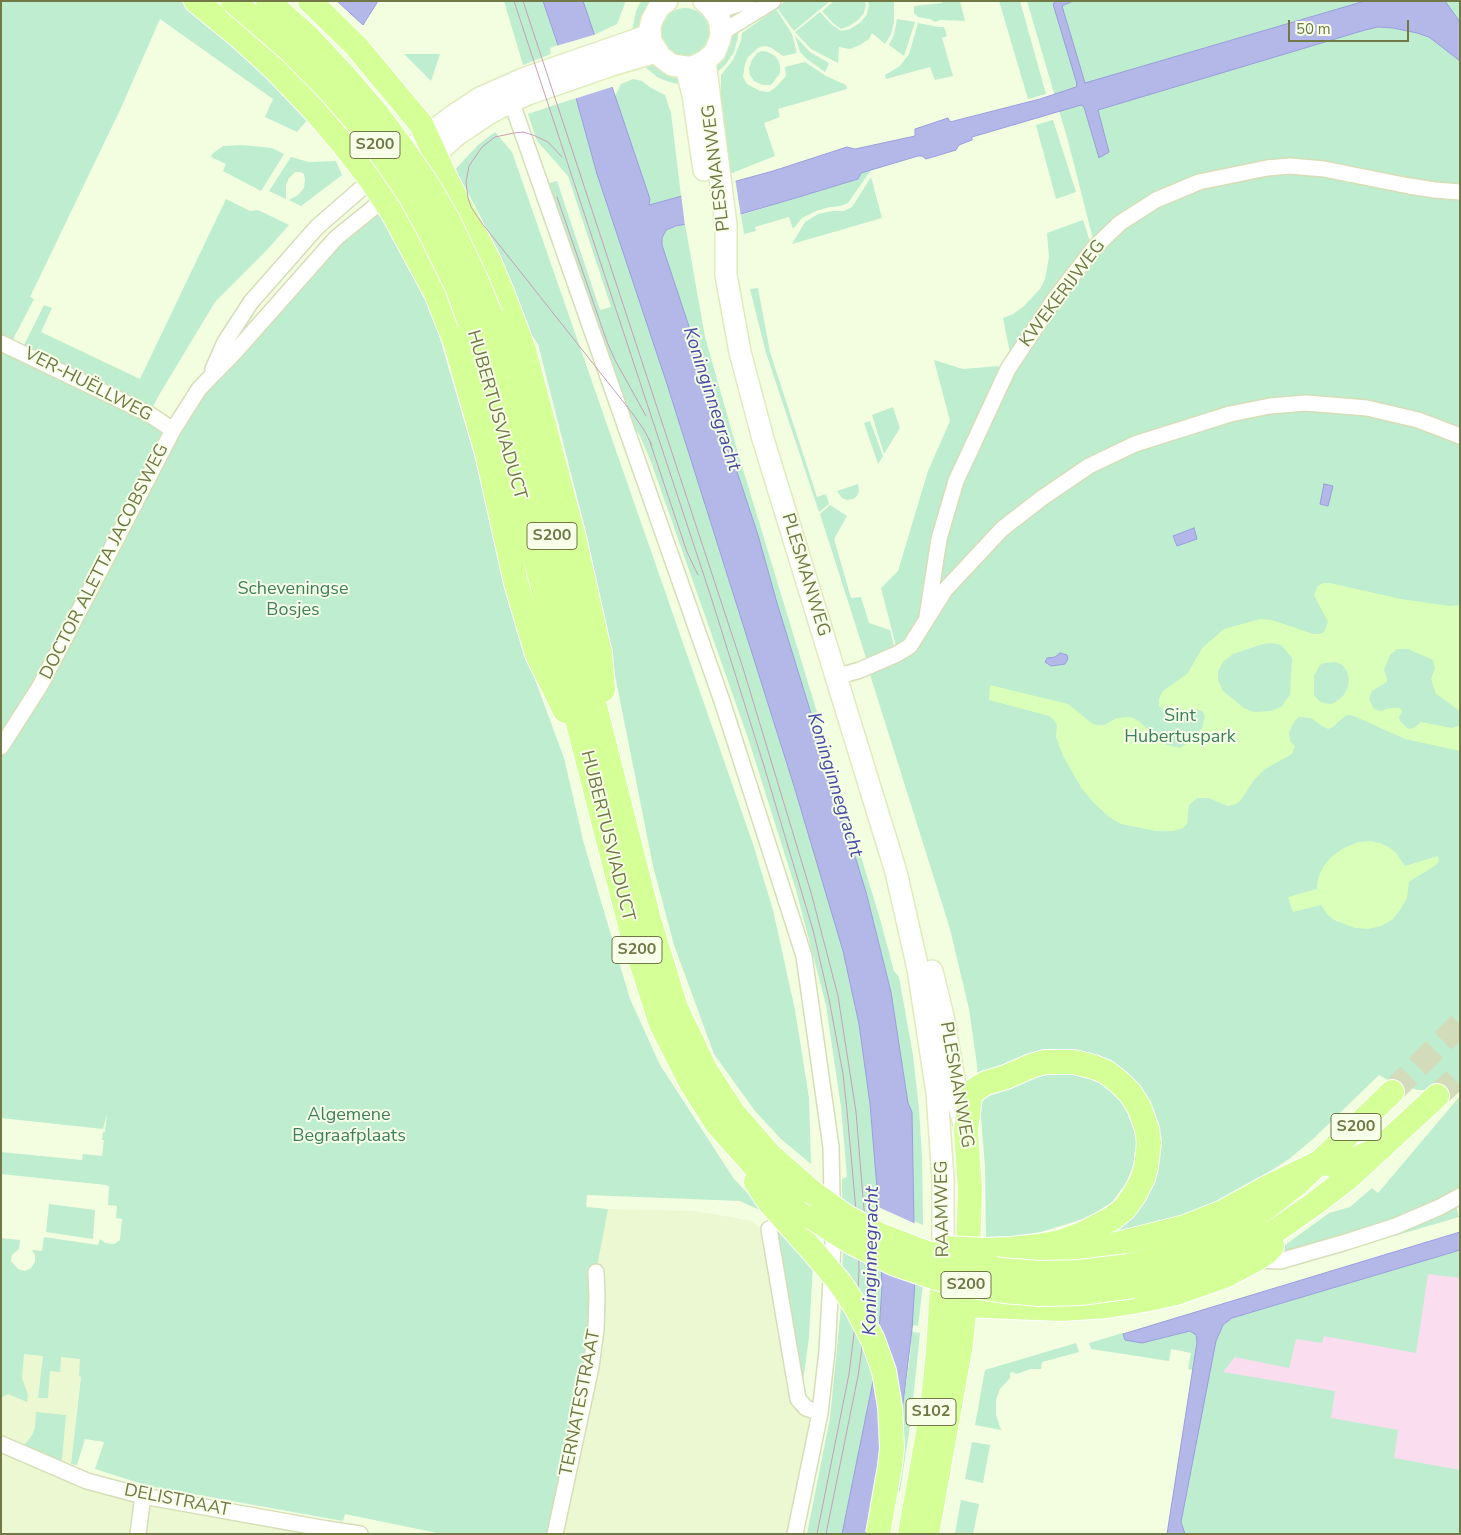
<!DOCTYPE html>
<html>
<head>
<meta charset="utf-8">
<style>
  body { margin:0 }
  #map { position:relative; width:1461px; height:1535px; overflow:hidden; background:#f3fee1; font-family:"Nunito Sans",sans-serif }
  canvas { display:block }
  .frame { position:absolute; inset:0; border:2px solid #717846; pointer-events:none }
  .scale { position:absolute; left:1288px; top:20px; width:121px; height:22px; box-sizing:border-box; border:2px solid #717846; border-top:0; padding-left:6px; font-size:15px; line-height:18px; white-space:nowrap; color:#717846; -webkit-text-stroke:4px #f7ffe9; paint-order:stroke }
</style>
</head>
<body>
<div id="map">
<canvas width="1461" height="1535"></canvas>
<div class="frame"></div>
<div class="scale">50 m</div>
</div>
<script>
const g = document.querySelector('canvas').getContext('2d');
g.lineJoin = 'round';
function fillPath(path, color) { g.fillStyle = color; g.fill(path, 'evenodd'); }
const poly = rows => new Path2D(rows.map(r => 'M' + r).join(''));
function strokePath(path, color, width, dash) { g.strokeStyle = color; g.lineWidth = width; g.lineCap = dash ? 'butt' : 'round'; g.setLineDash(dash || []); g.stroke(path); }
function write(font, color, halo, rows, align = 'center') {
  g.font = font + ' "Nunito Sans",sans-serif'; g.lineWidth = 4; g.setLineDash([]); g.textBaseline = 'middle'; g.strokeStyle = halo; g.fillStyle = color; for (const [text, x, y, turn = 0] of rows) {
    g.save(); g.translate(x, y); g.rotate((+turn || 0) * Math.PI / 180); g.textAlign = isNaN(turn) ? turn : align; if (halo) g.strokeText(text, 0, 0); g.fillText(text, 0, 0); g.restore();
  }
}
fillPath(poly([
  [586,1207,608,1209,696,1211,752,1221,764,1232,802,1413,810,1421,811,1429,788,1534,555,1534],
  [14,1349,83,1357,70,1471,141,1491,379,1534,1,1534,1,1391]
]), '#ecf8d2');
fillPath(poly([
  [1460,1245,1460,1534,1180,1534,1209,1338]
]), '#fadeef');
fillPath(poly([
  [1,1,180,1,207,20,309,118,297,132,265,117,273,99,160,19,120,110,30,297,34,299,10,345,21,351,44,305,52,308,41,332,140,379,226,199,250,211,258,210,289,225,265,252,215,302,159,395,149,414,173,430,184,411,380,202,436,293,442,346,475,458,505,585,523,647,564,758,584,844,630,999,660,1065,734,1179,813,1262,809,1337,803,1382,776,1224,762,1211,740,1201,587,1195,586,1207,608,1209,596,1272,597,1297,555,1534,442,1534,345,1514,343,1521,149,1486,95,1469,104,1442,85,1439,77,1465,71,1464,81,1377,79,1376,80,1359,61,1357,60,1372,50,1371,48,1398,38,1398,43,1356,24,1354,22,1378,28,1395,27,1402,8,1394,1,1398,1,1238,20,1240,19,1249,12,1255,11,1261,18,1269,25,1271,31,1268,35,1262,35,1255,32,1250,42,1251,44,1237,98,1245,100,1239,105,1243,114,1244,120,1240,122,1219,116,1218,117,1206,108,1205,109,1187,106,1185,1,1174,1,1152,82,1160,83,1154,102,1156,104,1140,102,1140,103,1132,105,1132,107,1114,103,1129,1,1118],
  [504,1,543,1,558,45,550,48,551,54,523,65],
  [583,1,624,1,625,3,617,24,594,35],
  [641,1,653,1,655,3,638,30,632,31,636,11],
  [785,1,830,1,794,31,777,8],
  [834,1,864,1,866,4,864,13,858,20,849,26,841,29,833,23,822,11],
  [868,1,894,1,894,22,891,34,885,44,872,33,869,39,860,45,850,49,839,47,838,63,811,49,795,32,820,12,832,25,841,31,850,29,861,22,867,14,869,5],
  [942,1,960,1,965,21,940,20,935,22,930,19,918,17,914,13,914,6,942,3],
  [999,1,1020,1,1046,94,1028,99],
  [1027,1,1460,1,1460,1087,1441,1090,1418,1090,1395,1084,1379,1075,1313,1139,1289,1159,1213,1209,1083,1243,1154,1173,1133,1166,1126,1183,1112,1202,1095,1213,1083,1219,1041,1232,1016,1236,986,1237,985,1167,977,1065,969,1009,950,929,868,668,898,654,881,588,898,571,928,471,950,421,934,360,963,369,998,366,1003,377,938,539,1013,365,1095,247,1068,141],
  '661 32a24 24 0 1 1 48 0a24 24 0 1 1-48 0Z',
  [776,9,792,34,797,53,783,56,770,47,764,46,758,48,748,57,745,64,743,77,747,84,760,91,769,92,776,87,786,76,785,67,805,62,826,76,846,85,847,89,778,109,780,117,764,123,775,156,727,175,721,96,721,75,733,60,741,41,742,33],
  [897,19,915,22,904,56,889,45,894,35],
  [918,23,939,27,944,27,947,36,942,38,953,76,935,80,930,67,886,79,885,75,900,66,909,54],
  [738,29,738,37,734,52,726,64,713,76,712,73,727,38],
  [795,36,810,52,829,63,825,72,807,59,800,52],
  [762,51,768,52,775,56,778,60,780,66,780,73,771,85,762,85,754,81,750,75,749,68,752,60,757,53],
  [404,54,440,54,431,81],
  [642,64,655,64,673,74,680,81,681,85,666,81,657,77],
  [633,79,642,81,651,88,665,95,671,113,681,196,649,205,650,199,615,96,621,84],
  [576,98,597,174,667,384,794,786,843,951,859,1024,870,1104,879,1212,882,1287,879,1331,873,1381,842,1534,807,1534,830,1418,841,1307,843,1246,842,1179,847,1177,841,1107,826,1005,796,890,749,741,650,459,640,436,628,418,546,184,557,181,600,310,611,307,568,176,537,141,528,114],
  [1053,120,1076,192,1056,199,1036,125],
  [495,132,512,152,753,844,773,910,795,1010,809,1098,811,1164,781,1139,755,1111,714,1054,674,945,653,866,588,540,538,344,502,292,449,176,478,145],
  [243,145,272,148,284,154,261,191,223,171,226,164,211,157,212,154,223,146],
  [291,157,309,162,336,161,342,175,301,206,289,200,298,195,304,188,305,180,304,174,301,172,295,172,289,178,286,185,286,199,269,191],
  [871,170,848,203,840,206,830,207,816,211,802,218,793,229,789,217,755,227,756,231,744,234,741,215,858,179,861,173],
  [871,177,882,218,792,244,805,222,818,214,832,211,844,211,852,207],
  [1083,220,1091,244,1011,358,1003,318,1013,314,1023,307,1040,289,1045,279,1049,257,1047,233],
  [685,224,705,337,738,453,880,919,894,971,899,977,913,1055,919,1109,922,1157,923,1225,914,1221,912,1112,908,1103,891,992,866,892,777,603,758,535,662,245,662,238,666,230],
  [758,288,770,352,817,497,826,494,829,504,819,512,766,353,750,289],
  [893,407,900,428,884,454,872,415],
  [870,421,883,456,878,464,864,423],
  [858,484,859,491,857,496,853,499,847,500,842,498,837,491],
  [830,505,847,516,834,539,851,598,861,597,869,623,890,630,896,654,869,667,820,514],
  [1460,1096,1460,1191,1416,1212,1278,1257,1274,1253,1329,1213,1350,1207,1372,1188,1378,1193],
  [49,1204,95,1210,93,1239,46,1232],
  [1456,1205,1459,1217,1394,1236,1393,1231],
  [1460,1250,1460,1278,1428,1274,1416,1353,1324,1336,1322,1343,1296,1339,1289,1368,1235,1357,1223,1372,1335,1391,1331,1418,1398,1430,1394,1458,1460,1470,1460,1534,1185,1534,1181,1522,1216,1341,1223,1325,1232,1318],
  [915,1281,923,1284,918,1326,914,1325,912,1329,913,1332,920,1333,911,1419,900,1491,892,1485,910,1356],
  [1190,1331,1195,1333,1197,1342,1193,1370,1188,1369,1191,1353,1171,1349,1169,1361,1091,1349,1089,1343,1123,1333,1125,1340,1146,1342],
  [1076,1343,1079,1352,1042,1362,1041,1369,1031,1369,1016,1374,1013,1372,1010,1373,1010,1378,1000,1389,996,1400,996,1415,1001,1430,975,1425,985,1370],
  [36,1412,66,1415,61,1469,21,1447,27,1442,32,1435,35,1428],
  [972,1442,990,1445,983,1483,965,1479],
  [961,1500,979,1504,973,1534,955,1534]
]), '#beedd0');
fillPath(poly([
  [1323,583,1330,583,1401,599,1450,606,1460,605,1460,711,1436,694,1431,679,1435,668,1433,660,1408,649,1397,649,1390,655,1384,670,1387,679,1387,682,1372,691,1369,699,1374,709,1381,711,1389,708,1400,708,1402,712,1399,717,1400,721,1408,729,1414,728,1421,722,1452,728,1460,725,1460,751,1405,739,1356,717,1350,715,1345,716,1333,727,1328,729,1322,726,1311,718,1299,717,1295,721,1289,732,1290,741,1295,746,1292,754,1265,769,1254,780,1241,800,1236,804,1228,806,1208,798,1197,798,1189,805,1187,824,1183,828,1173,831,1156,831,1121,824,1109,817,1093,802,1082,789,1063,756,1056,737,1057,725,1054,720,1049,716,989,700,990,685,1068,704,1093,724,1098,725,1104,725,1117,718,1130,717,1139,721,1156,738,1167,745,1180,748,1192,740,1202,728,1205,716,1202,711,1195,709,1172,712,1164,710,1159,706,1159,699,1163,691,1188,673,1202,648,1224,629,1260,619,1272,620,1313,634,1319,634,1324,632,1328,622,1314,595,1318,586],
  [1272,643,1281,645,1292,658,1290,695,1281,707,1271,711,1254,712,1244,708,1223,691,1218,680,1218,671,1223,662,1233,654,1263,644],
  [1336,662,1342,665,1347,671,1349,679,1348,687,1343,696,1337,701,1331,704,1324,703,1319,701,1314,695,1314,676,1320,665,1324,663],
  [1371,841,1380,843,1390,848,1397,854,1405,866,1438,856,1439,861,1436,865,1409,882,1407,898,1400,910,1392,920,1381,926,1368,929,1355,928,1334,920,1327,914,1321,905,1293,912,1288,897,1317,889,1318,878,1323,867,1331,857,1342,849,1358,842]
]), '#d9ffba');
const water = poly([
  [337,1,378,1,363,25,337,1],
  [543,1,583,1,650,199,649,205,773,171,847,147,855,149,915,136,915,129,948,118,950,122,1040,99,1076,87,1077,84,1053,4,1056,1,1073,1,1062,6,1085,83,1365,1,1445,1,1460,22,1460,61,1429,37,1417,33,1393,28,1378,27,1365,30,1098,110,1109,152,1099,158,1084,107,1081,105,972,137,972,140,959,145,956,150,926,159,922,156,918,156,861,173,858,179,799,197,741,214,676,226,666,230,662,238,662,245,758,535,777,603,866,892,891,992,908,1103,912,1112,915,1281,912,1329,900,1428,880,1534,842,1534,873,1381,879,1331,882,1287,879,1212,870,1104,859,1024,843,951,794,786,667,384,597,174,576,98,543,1],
  [1324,484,1333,486,1328,506,1320,504,1324,484],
  [1194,528,1197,539,1177,546,1173,536,1194,528],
  [1060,653,1067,655,1068,659,1065,664,1051,666,1045,662,1047,658,1055,657,1060,653],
  [1460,1232,1460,1250,1232,1318,1223,1325,1216,1341,1181,1522,1185,1534,1167,1534,1197,1342,1196,1335,1190,1331,1142,1343,1125,1340,1123,1334,1460,1232]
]);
fillPath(water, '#b4b8e9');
strokePath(water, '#999edc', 1);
fillPath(poly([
  [597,34,615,86,574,99,556,46],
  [735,178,741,217,685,226,681,194],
  [876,1206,916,1224,917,1282,880,1268]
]), '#f3fee1');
strokePath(poly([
  [1392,1092,1460,1024],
  [1437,1096,1460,1075]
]), '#d2dcba', 24, [24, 12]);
const street = poly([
  [715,12,748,1],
  [721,33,773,1],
  [508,92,722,701,804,956,831,1147,833,1245,827,1351,820,1413,795,1534],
  [1,343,149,414,173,430],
  [213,369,225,342,251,302,317,227,371,180],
  [927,617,939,539,956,481,1008,369,1056,297,1094,248,1120,223,1156,200,1199,182,1267,168,1290,166,1324,169,1409,186,1435,190,1460,192],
  [836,677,860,670,897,654,910,646,945,590,1002,529,1042,498,1089,466,1135,444,1230,414,1270,406,1306,403,1367,408,1418,420,1460,436],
  [1,747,40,686,173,430,199,389,235,352,336,238,383,200],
  [769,1229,798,1399,806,1408,820,1413],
  [1255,1260,1280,1261,1346,1242,1396,1226,1440,1207,1460,1196],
  [1,1444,87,1481,143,1496,327,1529,360,1534],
  [138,1534,143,1496],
  [555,1534,591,1367,596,1329,597,1297,596,1272]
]);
const secondary = poly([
  [667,1,659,7,652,20,650,28,651,41,661,57,672,65,686,67,693,67,705,61,715,52,720,39,721,33,719,18,710,6,704,1],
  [705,61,726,225,726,275,740,352,763,439,896,872,918,969,937,1093,943,1180,943,1264],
  [686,67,693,95,704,170],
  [393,163,450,118,480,98,523,79,650,35],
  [423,165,458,134,488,114,512,101,528,94,612,65,656,52],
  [932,971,943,1016,958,1103,965,1127]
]);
const primary = poly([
  [196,1,240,37,276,70,315,111,343,144,371,180,393,213,436,293,455,341,487,453,516,583,537,654,565,711],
  [310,1,356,46,421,124,447,181,488,259,502,292,524,350,574,538,600,654,603,690],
  [491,316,513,386,534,465,649,920,676,1008,705,1069,732,1111,770,1155,812,1192],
  [470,323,493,394,633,937,661,1024,691,1083,717,1124,768,1181,813,1218],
  [756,1182,770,1203,813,1251],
  [1129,1266,1164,1257,1193,1247,1228,1231,1263,1210,1298,1183,1392,1092],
  [1021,1268,1185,1227,1223,1212,1270,1186,1320,1162,1337,1166,1381,1148],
  [1133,1286,1171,1277,1207,1265,1247,1246,1277,1230,1314,1204,1348,1178,1437,1096],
  [965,1305,1060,1309,1107,1306,1144,1300,1176,1293,1225,1276,1255,1260,1267,1252,1272,1246],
  [910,1534,932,1410,938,1352,942,1288,969,1281],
  [927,1534,961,1344,967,1281,970,1190,966,1131,970,1096,976,1089,986,1083,1006,1077,1031,1066,1045,1062,1074,1062,1094,1067,1106,1072,1119,1082,1130,1093,1139,1107,1147,1129,1149,1143,1146,1167,1143,1178,1135,1194,1125,1208,1113,1218,1082,1234,1060,1242,1038,1246,1011,1249,987,1250]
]);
strokePath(street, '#d5deb7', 18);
strokePath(secondary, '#dfebbb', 24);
strokePath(primary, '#fff', 26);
strokePath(street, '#fff', 15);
strokePath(secondary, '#fff', 21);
strokePath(primary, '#d5ff97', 24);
strokePath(poly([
  [514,1,711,597,764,766,813,930,829,999,843,1074,847,1111,858,1233,859,1270,857,1309,849,1374,817,1534],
  [523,1,743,668,812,896,838,996,856,1112,866,1234,867,1291,862,1348,858,1376,826,1534],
  [562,157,548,142,533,135,523,132,514,133,495,137,482,147,469,166,466,182,468,198,471,207,481,222,633,414,644,430,652,445],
  [557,197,607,342,615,360,646,416],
  [649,439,687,552,698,575]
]), '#c89fbb', 1);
const primaryBridge = poly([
  [233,1,292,52,331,92,363,129,388,163,411,197,429,230,457,287,470,323],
  [268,1,309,38,348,80,378,115,403,149,429,187,448,220,475,277,491,316],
  [812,1192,845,1216,880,1235,924,1252,963,1263,1001,1270,1040,1273,1080,1272,1129,1266],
  [813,1218,851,1242,895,1264,933,1277,966,1285,1004,1291,1040,1294,1080,1293,1133,1286],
  [945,1248,987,1250],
  [813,1251,840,1283,856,1307,873,1340,884,1371,890,1407,892,1448,890,1466,878,1534]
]);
strokePath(primaryBridge, '#fff', 26, []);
strokePath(primaryBridge, '#d5ff97', 24);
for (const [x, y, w] of [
  [375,145,50],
  [552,536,50],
  [637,950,50],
  [1356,1127,50],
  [966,1285,50],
  [931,1412,50]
]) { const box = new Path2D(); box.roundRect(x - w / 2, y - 13.5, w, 27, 4); g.fillStyle = '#f7ffe9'; g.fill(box); strokePath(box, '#717846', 1); }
write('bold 16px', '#717846', null, [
  ["S200",375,145],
  ["S200",552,536],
  ["S200",637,950],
  ["S200",1356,1127],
  ["S200",966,1285],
  ["S102",931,1412]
]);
write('18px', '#717846', '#f7ffe9', [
  ["PLESMANWEG",717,168,-97],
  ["KWEKERIJWEG",1063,294,-53],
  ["VER-HUËLLWEG",88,385,27],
  ["HUBERTUSVIADUCT",496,415,74],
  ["DOCTOR ALETTA JACOBSWEG",105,562,-63],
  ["PLESMANWEG",805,575,73],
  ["HUBERTUSVIADUCT",607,836,76],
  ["PLESMANWEG",956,1085,80],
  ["RAAMWEG",943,1209,-91],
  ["TERNATESTRAAT",581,1403,-79],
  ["DELISTRAAT",177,1501,11]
]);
write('18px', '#3c7f5d', '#f7ffe9', [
  ["Scheveningse",293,590],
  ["Bosjes",293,611],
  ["Sint",1180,717],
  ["Hubertuspark",1180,738],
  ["Algemene",349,1116],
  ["Begraafplaats",349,1137]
]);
write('italic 19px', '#454aa3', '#f7ffe9', [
  ["Koninginnegracht",711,399,72],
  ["Koninginnegracht",834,785,73],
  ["Koninginnegracht",872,1261,-89]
]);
</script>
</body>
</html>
